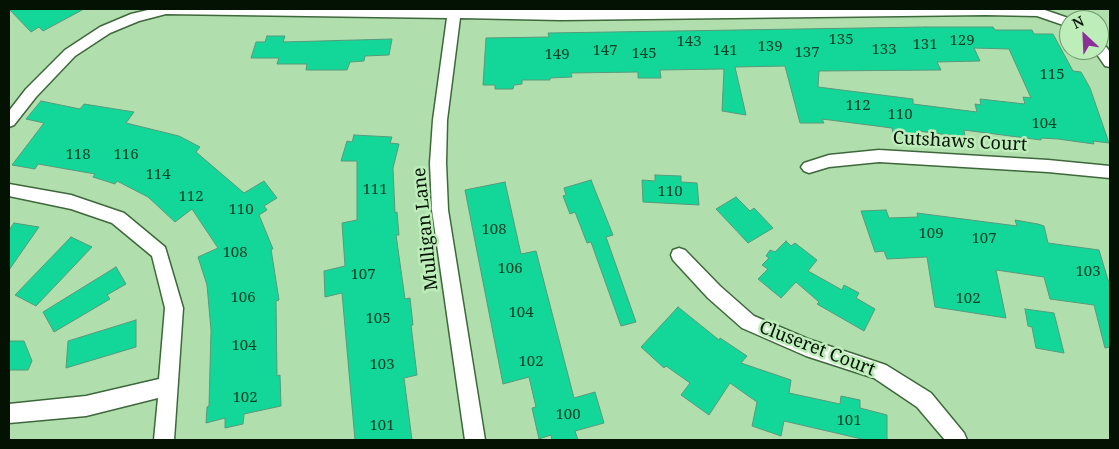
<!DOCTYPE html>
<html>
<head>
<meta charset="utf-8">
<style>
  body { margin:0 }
  #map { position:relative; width:1119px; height:449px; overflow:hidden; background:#b0dfad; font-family:"Noto Serif",serif }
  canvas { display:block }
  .frame { position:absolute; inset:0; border:10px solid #031202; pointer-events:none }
  .north { position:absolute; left:1059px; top:10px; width:50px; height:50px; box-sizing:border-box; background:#bdedb9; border:1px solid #739570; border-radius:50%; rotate:335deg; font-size:14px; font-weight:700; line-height:20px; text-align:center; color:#031202 }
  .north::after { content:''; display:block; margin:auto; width:18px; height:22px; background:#8d2f99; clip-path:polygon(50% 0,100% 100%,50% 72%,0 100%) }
</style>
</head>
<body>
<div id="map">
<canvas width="1119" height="449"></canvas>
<div class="frame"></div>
<div class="north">N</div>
</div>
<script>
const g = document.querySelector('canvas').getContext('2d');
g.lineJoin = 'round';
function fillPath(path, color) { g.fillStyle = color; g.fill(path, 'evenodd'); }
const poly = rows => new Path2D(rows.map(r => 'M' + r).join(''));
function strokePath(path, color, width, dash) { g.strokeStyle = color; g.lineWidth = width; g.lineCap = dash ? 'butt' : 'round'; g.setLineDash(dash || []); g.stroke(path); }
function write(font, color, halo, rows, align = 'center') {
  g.font = font + ' "Noto Serif",serif'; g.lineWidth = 5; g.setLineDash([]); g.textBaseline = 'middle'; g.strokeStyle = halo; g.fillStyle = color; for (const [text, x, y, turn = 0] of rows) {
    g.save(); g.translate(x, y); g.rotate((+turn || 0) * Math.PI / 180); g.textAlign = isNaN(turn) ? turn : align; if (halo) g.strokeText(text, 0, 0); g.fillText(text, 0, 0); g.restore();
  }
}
const building = poly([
  [9,9,84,9,43,31,39,27,31,32,9,9],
  [925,27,993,27,995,30,1032,30,1034,34,1053,34,1073,71,1081,72,1090,88,1109,143,1093,141,1094,144,1058,139,1041,138,1041,140,964,130,965,137,918,131,918,136,893,133,892,128,822,119,824,123,800,123,785,66,735,67,746,115,722,111,724,69,660,70,661,78,638,78,638,72,571,73,572,77,550,78,550,80,522,80,522,84,514,85,513,89,495,89,495,85,483,85,486,38,549,37,548,33,925,27],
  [974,48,1009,49,1031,98,1023,97,1025,104,980,99,981,105,975,104,977,112,913,104,913,99,818,87,819,71,941,70,937,62,980,61,974,48],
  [267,36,285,36,283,42,392,39,389,55,365,56,364,61,350,62,347,70,306,70,307,64,277,64,279,58,251,58,256,42,265,42,267,36],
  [41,101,80,109,84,104,134,112,126,123,179,136,200,147,196,152,244,193,264,181,277,198,264,206,267,210,259,215,273,249,271,249,279,300,276,301,277,376,280,375,281,406,244,414,243,424,225,428,225,418,206,423,207,407,209,406,211,330,207,285,198,257,218,248,192,209,175,222,148,197,117,181,115,184,93,177,95,174,38,164,35,169,12,165,44,123,26,119,41,101],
  [354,135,392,137,390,143,399,144,393,168,395,213,397,212,399,235,396,235,405,299,410,298,413,325,411,325,417,375,404,378,412,440,355,440,342,293,325,297,324,271,345,266,342,223,357,220,357,161,341,161,347,141,352,142,354,135],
  [655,175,681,176,681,182,697,183,699,205,643,202,642,180,655,181,655,175],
  [591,180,613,235,606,237,636,322,621,326,591,242,587,243,575,212,570,214,563,196,566,195,564,188,591,180],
  [505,182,521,254,536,251,574,398,595,392,604,423,575,431,578,440,552,440,551,435,539,439,532,408,536,407,529,377,503,384,465,190,505,182],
  [736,197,750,211,754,208,773,228,748,243,716,209,736,197],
  [886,210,889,218,918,217,917,213,1017,226,1015,220,1038,224,1044,226,1048,243,1099,250,1108,280,1110,281,1110,347,1105,348,1094,305,1050,299,1044,277,996,270,1006,318,935,307,927,257,887,259,884,251,875,252,861,211,886,210],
  [14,223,39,227,9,270,9,230,14,223],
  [71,237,92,247,36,306,15,295,71,237],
  [786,241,791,246,795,243,817,260,808,271,842,290,844,285,859,293,856,298,875,309,864,331,817,304,819,302,796,282,781,298,758,279,768,269,762,265,769,258,766,256,770,250,775,252,786,241],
  [116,267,126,284,107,295,110,299,54,332,43,312,116,267],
  [678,307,719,340,720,338,747,356,741,363,791,380,789,393,840,404,841,396,860,400,860,408,887,415,887,440,866,440,784,421,781,436,752,426,757,402,730,383,709,415,681,395,690,383,666,366,664,368,641,347,678,307],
  [1025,309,1054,313,1064,353,1036,348,1032,327,1028,326,1025,309],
  [136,320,136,347,66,368,68,341,136,320],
  [9,341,24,341,32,361,28,370,9,370,9,341]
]);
fillPath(building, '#13d798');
strokePath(building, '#569a7b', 1);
const street = poly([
  [152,9,561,10,1042,9,1074,20,1069,20,1069,27,1037,16,986,15,561,20,460,18,447,120,446,163,448,210,485,440,465,440,432,210,430,163,433,120,447,18,166,14,139,21,110,33,75,56,36,97,14,125,9,127,9,111,26,89,65,50,100,27,131,14,152,9],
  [1099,42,1104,44,1110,52,1110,67,1105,66,1094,50,1099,50,1099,42],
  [879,150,1048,160,1110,166,1110,178,1048,172,879,162,829,167,809,173,804,171,801,167,804,163,829,155,879,150],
  [9,184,71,195,124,213,165,247,183,308,174,440,154,440,158,398,86,416,9,423,9,404,86,396,159,379,165,308,152,256,112,223,71,209,9,196,9,184],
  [679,248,685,250,720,286,754,316,808,339,886,365,931,393,964,433,967,440,945,440,917,407,874,378,806,356,742,328,708,298,673,260,671,255,673,250,679,248]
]);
strokePath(street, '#3e683b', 3);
fillPath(street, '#fff');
write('15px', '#074328', null, [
  ["135",841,40],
  ["129",962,41],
  ["143",689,42],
  ["131",925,45],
  ["139",770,47],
  ["133",884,50],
  ["147",605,51],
  ["141",725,51],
  ["137",807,53],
  ["145",644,54],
  ["149",557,55],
  ["115",1052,75],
  ["112",858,106],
  ["110",900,115],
  ["104",1044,124],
  ["118",78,155],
  ["116",126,155],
  ["114",158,175],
  ["111",375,190],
  ["110",670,192],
  ["112",191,197],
  ["110",241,210],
  ["108",494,230],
  ["109",931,234],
  ["107",984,239],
  ["108",235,253],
  ["106",510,269],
  ["103",1088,272],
  ["107",363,275],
  ["106",243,298],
  ["102",968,299],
  ["104",521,313],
  ["105",378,319],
  ["104",244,346],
  ["102",531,362],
  ["103",382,365],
  ["102",245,398],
  ["100",568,415],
  ["101",849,421],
  ["101",382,426]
]);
write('18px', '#031202', '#bdedb9', [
  ["Cutshaws Court",960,142,3],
  ["Mulligan Lane",426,229,-96],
  ["Cluseret Court",817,349,21]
]);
</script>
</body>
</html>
